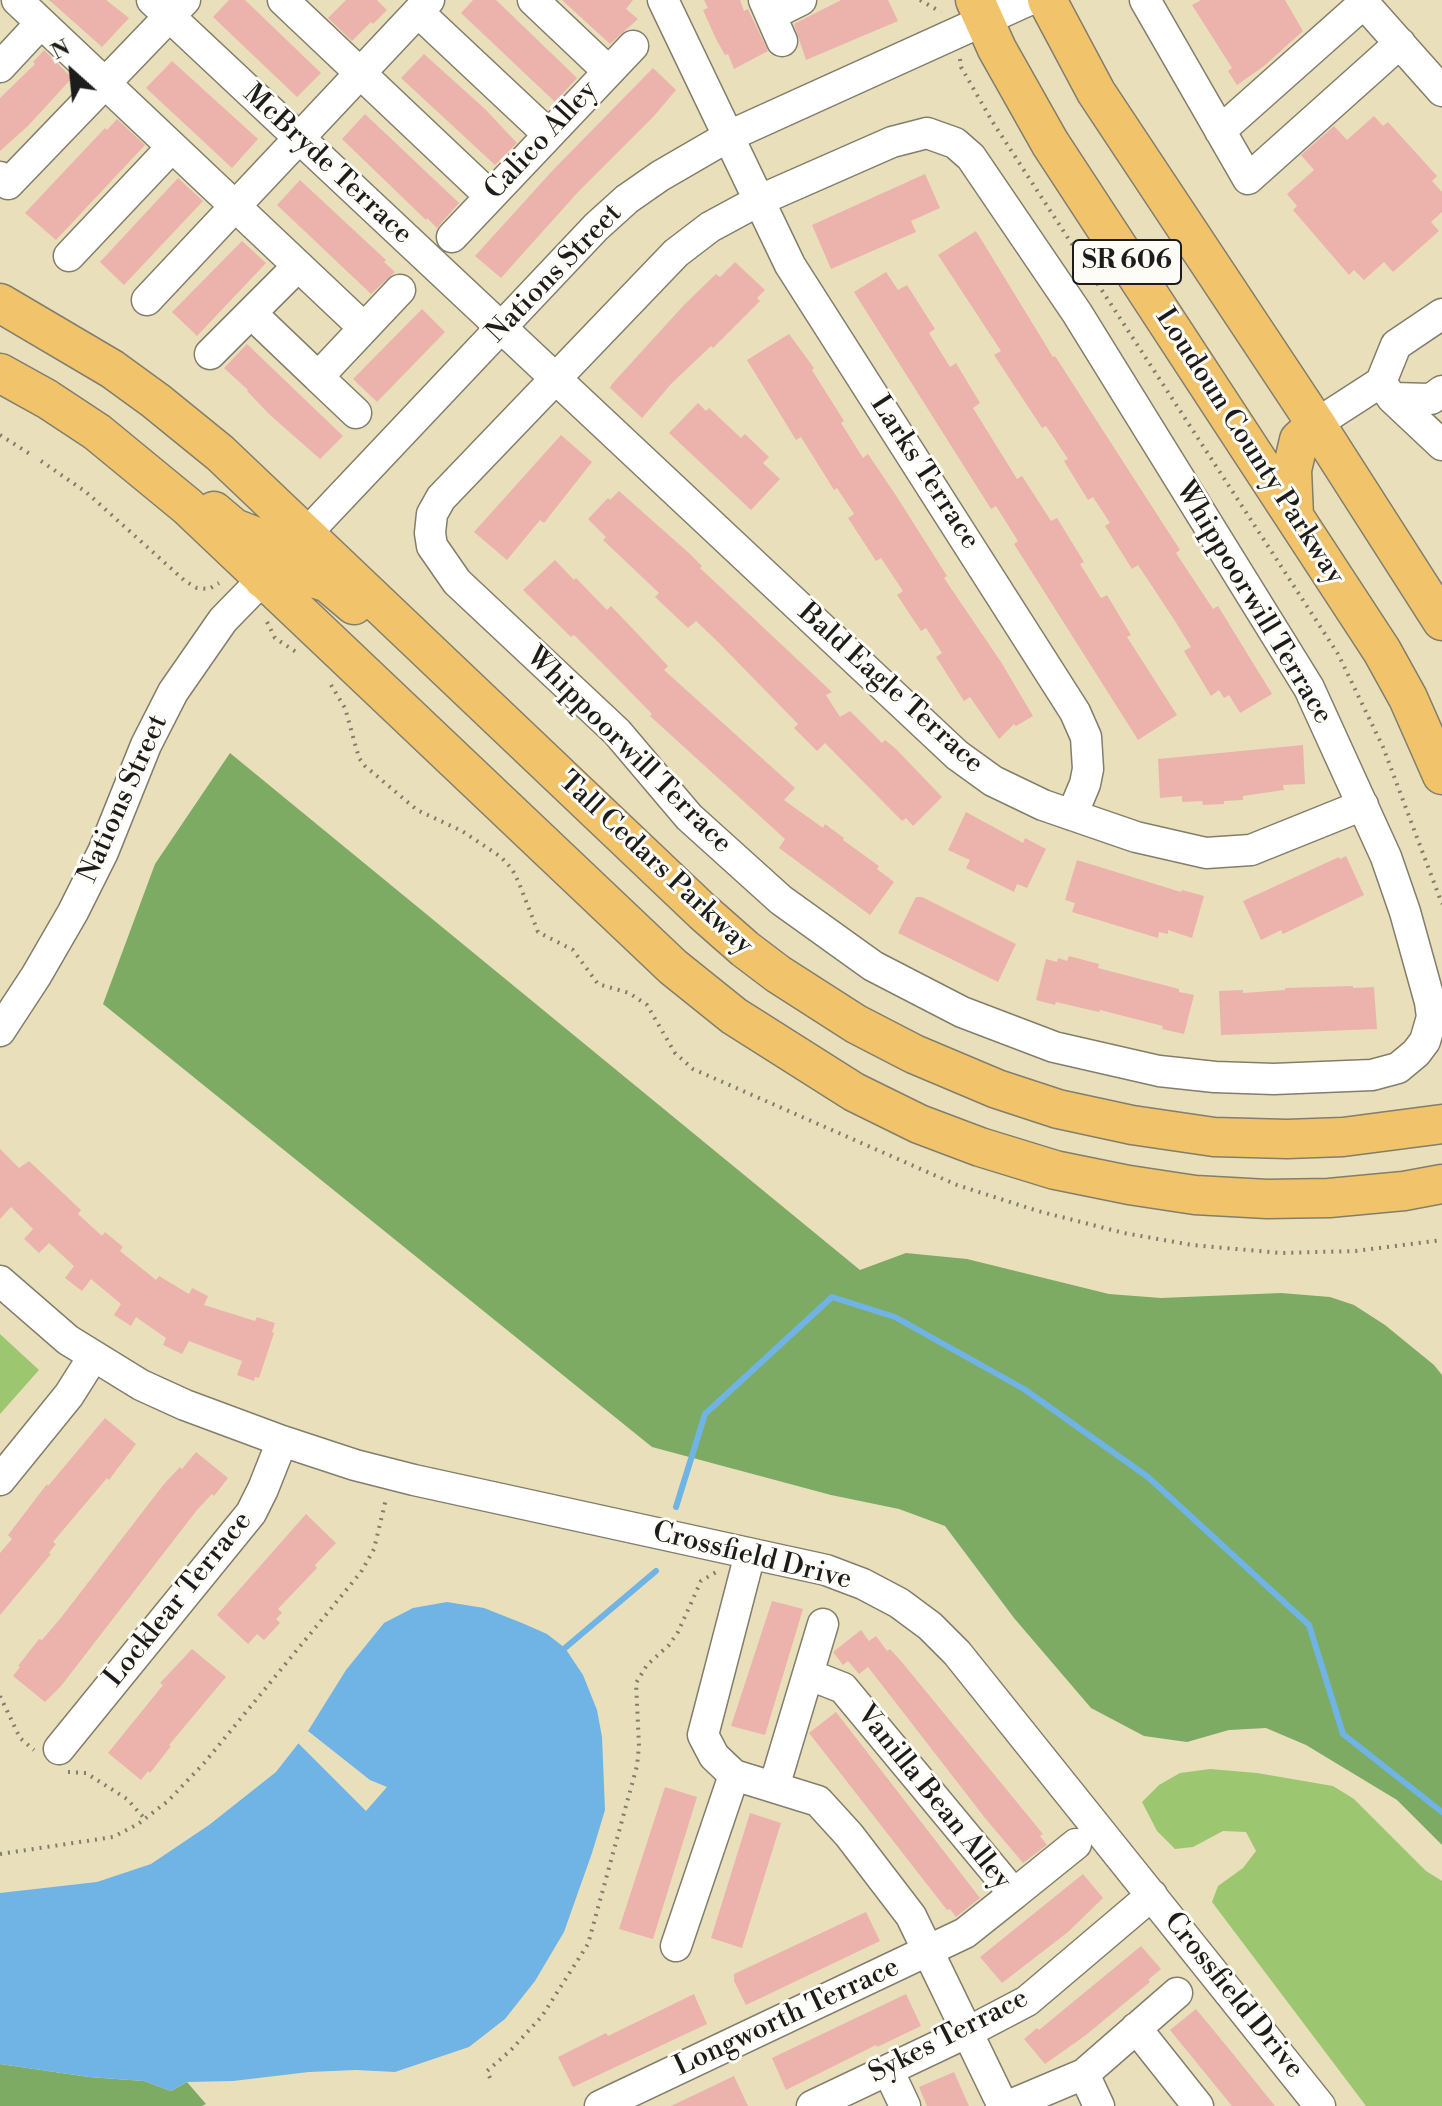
<!DOCTYPE html>
<html>
<head>
<meta charset="utf-8">
<style>
  body { margin:0 }
  #map { position:relative; width:1442px; height:2106px; overflow:hidden; background:#e9dfbb; font-family:"Libre Bodoni",serif }
  canvas { display:block }
  .north { position:absolute; left:32px; top:32px; width:80px; height:80px; -webkit-text-stroke:6px #fdfcf7; paint-order:stroke; rotate:333deg; font-size:22px; font-weight:700; line-height:32px; text-align:center; color:#1c1c1c }
  .north::after { content:''; display:block; margin:auto; width:28px; height:36px; background:#1c1c1c; clip-path:polygon(50% 0,100% 100%,50% 72%,0 100%) }
</style>
</head>
<body>
<div id="map">
<canvas width="1442" height="2106"></canvas>
<div class="north">N</div>
</div>
<script>
const g = document.querySelector('canvas').getContext('2d');
g.lineJoin = 'round';
function fillPath(path, color) { g.fillStyle = color; g.fill(path, 'evenodd'); }
const poly = rows => new Path2D(rows.map(r => 'M' + r).join(''));
function strokePath(path, color, width, dash) { g.strokeStyle = color; g.lineWidth = width; g.lineCap = dash ? 'butt' : 'round'; g.setLineDash(dash || []); g.stroke(path); }
function write(font, color, halo, rows, align = 'center') {
  g.font = font + ' "Libre Bodoni",serif'; g.lineWidth = 6; g.setLineDash([]); g.textBaseline = 'middle'; g.strokeStyle = halo; g.fillStyle = color; for (const [text, x, y, turn = 0] of rows) {
    g.save(); g.translate(x, y); g.rotate((+turn || 0) * Math.PI / 180); g.textAlign = isNaN(turn) ? turn : align; if (halo) g.strokeText(text, 0, 0); g.fillText(text, 0, 0); g.restore();
  }
}
fillPath(poly([
  [0,1334,39,1370,0,1414],
  [1210,1769,1257,1773,1333,1786,1354,1799,1426,1871,1442,1881,1442,2106,1366,2106,1212,1902,1218,1886,1243,1868,1256,1851,1246,1832,1223,1831,1193,1847,1175,1849,1157,1831,1142,1802,1159,1785,1180,1773]
]), '#9dc671');
fillPath(poly([
  [230,753,860,1270,906,1253,967,1259,1109,1294,1161,1298,1281,1293,1330,1297,1354,1305,1385,1325,1434,1365,1442,1375,1442,1845,1397,1800,1306,1745,1266,1728,1229,1730,1187,1742,1144,1736,1091,1708,1014,1618,945,1526,899,1509,831,1495,652,1447,103,1004,155,864],
  [0,2064,89,2077,144,2081,171,2091,187,2082,206,2104,202,2106,0,2106]
]), '#7eab63');
fillPath(poly([
  [447,1602,484,1608,522,1623,547,1634,565,1648,583,1675,597,1710,602,1737,605,1810,592,1853,564,1932,535,1981,505,2019,469,2047,395,2072,356,2070,309,2072,233,2081,187,2082,171,2091,144,2081,89,2077,0,2064,0,1893,97,1882,151,1864,209,1825,276,1772,308,1731,346,1670,384,1623,413,1608]
]), '#70b3e5');
fillPath(poly([
  [308,1731,370,1780,387,1787,366,1811,298,1743]
]), '#e9dfbb');
strokePath(poly([
  [676,1507,705,1414,832,1297,895,1317,1024,1389,1148,1477,1309,1625,1343,1734,1442,1812],
  [565,1648,656,1571]
]), '#70b3e5', 6);
fillPath(poly([
  [49,0,106,0,129,18,102,47],
  [229,0,245,0,321,73,297,97,213,17],
  [346,0,377,0,387,10,373,24,371,22,352,41,328,18],
  [473,0,496,0,577,78,555,102,461,13],
  [562,0,633,0,626,9,638,19,610,44],
  [704,0,740,0,744,11,748,9,768,51,734,69,728,54,725,55,716,39,703,10,708,8],
  [841,0,888,0,898,21,806,60,794,24],
  [1201,0,1285,0,1303,31,1264,66,1237,85,1228,71,1232,68,1192,5],
  [44,50,72,78,28,126,0,151,0,98,35,64,33,62],
  [424,54,485,109,517,143,495,165,401,78],
  [172,61,258,139,232,168,146,88],
  [653,68,676,90,654,116,578,192,501,278,475,256,553,170],
  [365,114,459,203,437,228,427,218,426,220,342,139],
  [1374,116,1383,126,1388,122,1437,176,1432,181,1442,192,1442,212,1431,222,1439,231,1393,272,1384,262,1364,280,1354,270,1349,275,1293,210,1297,206,1287,194,1314,170,1301,155,1334,126,1347,140],
  [117,119,145,145,56,240,25,213,105,128,107,130],
  [925,174,940,208,911,221,916,232,831,269,812,225],
  [178,178,203,201,124,285,100,262],
  [300,180,386,260,384,262,395,272,371,294,277,205],
  [976,231,1053,357,1055,356,1180,550,1176,553,1213,609,1218,606,1272,694,1240,713,1229,695,1224,698,1219,690,1211,696,1184,651,1191,647,1175,621,1138,565,1132,569,1105,526,1110,523,1093,497,1088,500,1064,461,1068,459,1046,426,1042,428,994,355,1001,351,938,255],
  [242,241,266,263,197,336,172,312],
  [735,262,765,290,757,298,760,301,713,348,711,346,671,384,642,418,610,388,612,384,684,305,716,274,720,277],
  [886,272,898,290,907,285,935,329,929,333,950,367,956,363,980,403,973,408,1017,479,1022,476,1051,521,1057,518,1084,562,1080,564,1101,598,1107,595,1131,635,1127,637,1177,715,1138,740,1014,544,1018,541,996,506,991,509,854,292],
  [422,309,445,332,377,402,353,379],
  [789,334,814,368,812,370,844,421,841,423,863,458,868,454,895,494,947,576,944,578,1001,662,1033,716,1016,726,1014,724,999,739,970,697,964,701,936,657,942,653,926,628,921,631,897,595,903,591,881,558,876,561,848,518,854,514,837,488,834,490,801,437,796,440,747,360],
  [247,344,343,436,320,459,270,415,247,391,248,390,224,368],
  [698,403,706,411,709,408,741,438,745,434,769,457,763,463,780,479,751,510,669,433],
  [561,435,592,462,544,523,540,520,507,560,474,532],
  [619,491,690,554,702,566,700,568,832,692,826,695,840,717,850,711,882,743,885,740,895,748,942,797,913,826,906,818,902,821,825,743,817,751,794,728,798,724,718,642,696,621,688,628,655,597,659,593,603,540,606,537,588,519,608,498,610,500],
  [555,560,574,580,576,578,607,610,611,606,668,666,664,670,795,788,784,800,823,828,825,824,844,838,843,840,879,866,877,869,894,882,870,915,779,848,785,839,650,716,652,714,606,667,574,635,571,637,523,590],
  [1303,745,1305,784,1283,785,1284,790,1243,796,1243,800,1224,801,1224,804,1203,805,1202,801,1182,802,1182,796,1160,798,1158,759],
  [966,812,1023,843,1025,838,1046,849,1027,888,1017,884,1014,892,966,868,970,860,948,850],
  [1346,856,1364,895,1283,934,1281,930,1261,940,1243,901,1339,857,1340,859],
  [1077,860,1181,892,1182,890,1204,896,1192,938,1168,930,1168,934,1159,932,1158,938,1072,912,1075,903,1065,900],
  [916,897,922,897,1016,944,998,982,898,933],
  [1069,956,1099,964,1098,968,1179,989,1179,992,1194,995,1184,1034,1162,1029,1163,1026,1100,1010,1099,1012,1056,1002,1055,1005,1036,1000,1046,959,1057,962,1058,958,1067,961],
  [1353,986,1353,988,1374,987,1377,1029,1221,1035,1219,991,1243,990,1243,993,1285,990,1285,988],
  [0,1149,19,1168,29,1161,81,1210,78,1214,102,1236,105,1232,123,1247,120,1251,156,1280,159,1276,189,1294,192,1288,208,1296,204,1305,255,1321,257,1317,275,1323,272,1332,274,1333,259,1378,255,1377,254,1381,237,1375,242,1361,189,1341,182,1354,163,1345,166,1338,136,1317,131,1326,114,1315,121,1304,91,1279,82,1291,65,1278,74,1266,49,1243,39,1253,24,1239,33,1229,11,1207,0,1219],
  [105,1418,136,1444,109,1480,107,1478,53,1542,56,1544,49,1553,51,1554,0,1615,0,1553,12,1539,8,1535,47,1484,48,1486],
  [196,1452,228,1478,214,1496,212,1494,197,1510,61,1686,45,1702,13,1676,20,1667,18,1666,39,1639,42,1640,60,1619,164,1484,180,1467,182,1469],
  [306,1514,336,1543,315,1565,317,1568,278,1609,282,1613,276,1619,280,1623,264,1640,257,1634,248,1644,217,1615],
  [772,1601,803,1609,765,1735,731,1726],
  [861,1630,869,1641,876,1636,887,1651,890,1649,901,1661,1043,1834,1040,1836,1047,1845,1023,1863,985,1818,868,1667,859,1674,848,1661,843,1665,833,1652],
  [192,1649,226,1677,169,1745,171,1746,150,1773,148,1771,141,1780,108,1753,163,1685,160,1683],
  [836,1712,980,1898,956,1917,950,1909,947,1910,809,1733],
  [665,1787,697,1797,653,1939,619,1929],
  [750,1813,781,1823,742,1948,711,1938],
  [1083,1874,1103,1898,1068,1932,1002,1983,980,1957],
  [866,1912,880,1941,746,2005,734,1981,734,1974],
  [1141,1946,1161,1969,1148,1980,1150,1982,1086,2035,1045,2064,1024,2039,1037,2028,1039,2030],
  [694,1994,707,2024,573,2087,558,2057,606,2033,608,2036],
  [906,1994,921,2026,877,2047,876,2045,786,2090,772,2058],
  [1196,2009,1229,2049,1275,2106,1232,2106,1170,2030],
  [954,2072,969,2106,927,2106,919,2087],
  [734,2076,748,2106,671,2106]
]), '#ecb3ac');
const minor = poly([
  [17,0,364,328],
  [152,0,957,755,993,781,1043,805,1136,837,1206,853,1251,850,1363,805],
  [283,0,490,196],
  [533,0,608,71],
  [663,0,790,265,1075,712,1086,737,1088,769,1085,784,1072,815],
  [764,0,782,41],
  [1145,0,1248,179,1400,43],
  [1361,0,1442,91],
  [418,12,548,134],
  [771,15,801,0],
  [0,67,41,23],
  [1220,131,1364,3],
  [927,133,955,143,971,157,1077,313,1309,688,1386,857,1405,912,1430,1002,1432,1017,1425,1041,1416,1053,1398,1068,1372,1075,1274,1079,1215,1077,1159,1071,1054,1047,962,1012,873,966,781,900,689,817,617,732,457,582,432,546,430,533,432,514,441,498,676,253,710,227,760,200,892,142,927,133],
  [0,177,8,184,185,0],
  [452,237,633,46],
  [69,256,172,147],
  [147,300,429,0],
  [251,313,318,377],
  [210,354,297,267],
  [1381,382,1392,398,1442,445],
  [1392,398,1431,399,1442,391],
  [356,413,318,377,400,290],
  [1316,424,1381,382,1396,345,1442,314],
  [305,535,596,227,627,199,660,176,729,136,1029,0],
  [0,1031,36,976,73,912,103,852,146,745,173,692,223,620,263,579],
  [0,1281,68,1340,141,1385,185,1405,282,1441,355,1465,414,1480,826,1570,863,1584,899,1603,930,1626,957,1653,1320,2106],
  [0,1480,69,1395,93,1357],
  [750,1554,703,1735,714,1756,734,1775,818,1801,849,1835,911,1916,1003,2106],
  [59,1749,251,1513,263,1489,282,1441],
  [774,1787,823,1624],
  [1014,1894,1076,1844],
  [676,1946,734,1775],
  [1136,2028,1198,2106],
  [888,2070,905,2106],
  [1084,2074,1099,2106],
  [600,2106,965,1933,1014,1894,843,1688,810,1675],
  [812,2106,968,2032,1027,2001,1152,1895],
  [1008,2106,1084,2074,1177,1993]
]);
const major = poly([
  [975,0,997,49,1050,143,1382,651,1408,698,1442,775],
  [1047,0,1096,92,1316,424,1442,621],
  [0,303,112,369,156,401,220,453,703,912,745,949,778,974,856,1024,914,1054,997,1089,1058,1109,1132,1125,1214,1137,1287,1139,1343,1137,1442,1124],
  [0,373,47,399,97,432,187,506,673,967,734,1016,854,1092,919,1124,980,1147,1055,1170,1129,1185,1195,1195,1267,1199,1329,1198,1404,1191,1442,1184],
  [214,511,234,528,265,540,290,543,298,541,305,535],
  [1294,516,1292,470,1299,440,1316,424],
  [263,579,282,572,310,577,328,583,354,605]
]);
strokePath(minor, '#827e6c', 33);
strokePath(major, '#827e6c', 41);
strokePath(poly([
  [920,0,941,12],
  [960,59,961,67,992,121,1338,654,1383,747,1442,904],
  [0,435,30,454],
  [41,461,86,492,185,581,197,588,209,589,219,583],
  [267,622,275,638,299,654],
  [331,685,345,708,359,758,365,766,417,810,462,831,501,857,512,869,519,883,538,932,573,950,598,984,629,993,647,1005,675,1053,693,1069,957,1185,1038,1211,1124,1233,1192,1245,1281,1253,1356,1251,1442,1240],
  [0,1696,20,1738,34,1750],
  [68,1772,86,1773,127,1799,145,1819],
  [0,1854,113,1837,138,1824,168,1801,205,1762,361,1572,374,1549,386,1499],
  [490,2078,487,2071,511,2050,542,2016,588,1944,637,1766,639,1746,636,1683,647,1665,669,1645,678,1632,701,1581,718,1571]
]), '#827e6c', 4, [2, 6]);
strokePath(minor, '#fff', 30);
strokePath(major, '#f1c36a', 38);
for (const [x, y, w] of [
  [1127,262,108]
]) { const box = new Path2D(); box.roundRect(x - w / 2, y - 22, w, 44, 6); g.fillStyle = '#fdfcf7'; g.fill(box); strokePath(box, '#1c1c1c', 2); }
write('bold 26px', '#1c1c1c', null, [
  ["SR 606",1127,262]
]);
write('28px', '#1c1c1c', '#fdfcf7', [
  ["Calico Alley",542,141,-47],
  ["McBryde Terrace",327,165,43],
  ["Nations Street",555,274,-46],
  ["Loudoun County Parkway",1249,447,57],
  ["Larks Terrace",924,473,57],
  ["Whippoorwill Terrace",1253,603,59],
  ["Bald Eagle Terrace",890,689,42],
  ["Whippoorwill Terrace",628,751,45],
  ["Nations Street",124,799,-66],
  ["Tall Cedars Parkway",655,864,43],
  ["Crossfield Drive",752,1557,14],
  ["Locklear Terrace",179,1600,-51],
  ["Vanilla Bean Alley",933,1798,51],
  ["Crossfield Drive",1233,1996,51],
  ["Longworth Terrace",787,2018,-25],
  ["Sykes Terrace",949,2037,-27]
]);
</script>
</body>
</html>
